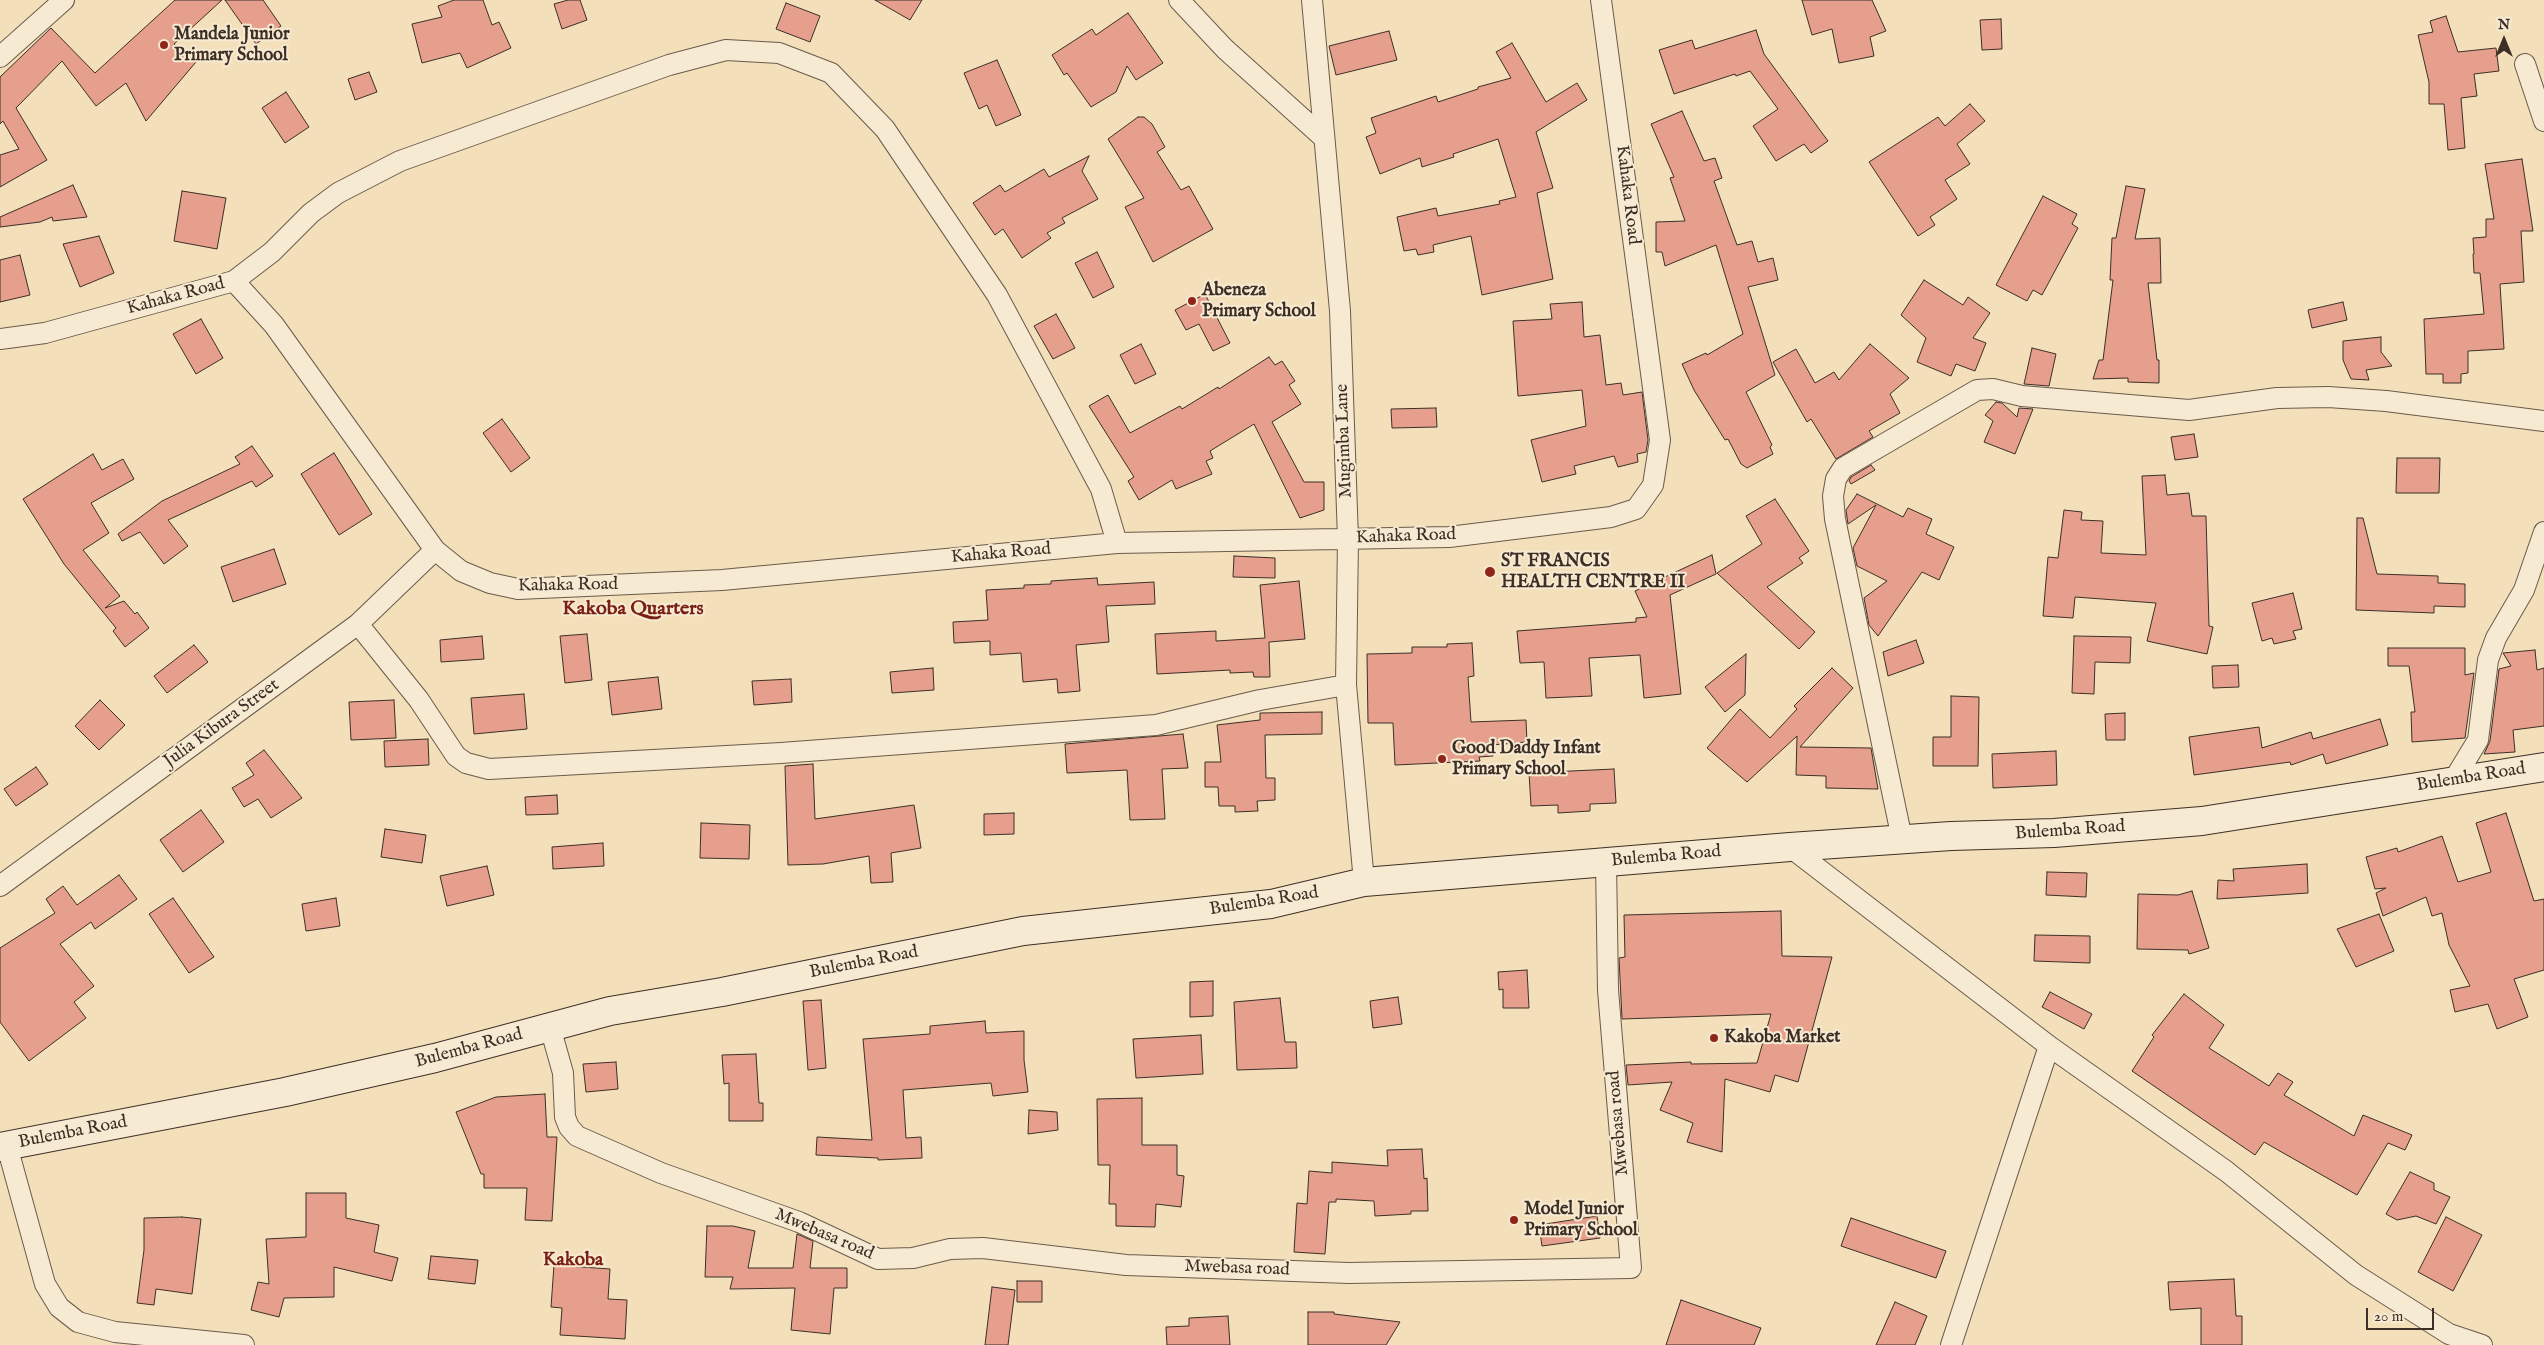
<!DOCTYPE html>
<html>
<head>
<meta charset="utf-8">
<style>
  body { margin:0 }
  #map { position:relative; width:2544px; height:1345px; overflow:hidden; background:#f3dfba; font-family:"IM FELL English",serif }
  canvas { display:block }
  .north { position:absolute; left:2479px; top:15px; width:50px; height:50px; -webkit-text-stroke:4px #f7ead2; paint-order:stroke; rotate:0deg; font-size:14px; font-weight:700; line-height:20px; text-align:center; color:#3d2f26 }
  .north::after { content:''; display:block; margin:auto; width:18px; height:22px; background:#3d2f26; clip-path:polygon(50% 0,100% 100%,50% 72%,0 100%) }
  .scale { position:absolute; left:2366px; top:1308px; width:68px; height:22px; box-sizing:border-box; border:2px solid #3d2f26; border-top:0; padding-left:6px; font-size:15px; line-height:18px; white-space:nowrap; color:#3d2f26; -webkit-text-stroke:4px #f7ead2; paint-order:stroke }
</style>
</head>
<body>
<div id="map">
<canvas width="2544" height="1345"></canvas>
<div class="north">N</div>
<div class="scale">20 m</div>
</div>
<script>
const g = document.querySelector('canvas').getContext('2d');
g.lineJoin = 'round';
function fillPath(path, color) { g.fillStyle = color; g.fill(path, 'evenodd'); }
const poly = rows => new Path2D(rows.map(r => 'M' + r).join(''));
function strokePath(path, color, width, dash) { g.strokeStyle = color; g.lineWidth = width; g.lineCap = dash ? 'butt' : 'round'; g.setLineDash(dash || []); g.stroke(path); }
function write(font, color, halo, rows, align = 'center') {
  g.font = font + ' "IM FELL English",serif'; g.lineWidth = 4; g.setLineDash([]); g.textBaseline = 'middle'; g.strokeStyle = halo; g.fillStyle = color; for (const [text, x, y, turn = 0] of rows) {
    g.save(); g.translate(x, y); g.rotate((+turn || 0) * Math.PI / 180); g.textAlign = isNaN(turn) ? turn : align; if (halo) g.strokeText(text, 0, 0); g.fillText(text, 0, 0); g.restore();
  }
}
const building = poly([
  [175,0,222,0,174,44,196,62,146,121,126,83,96,106,62,61,16,108,47,160,0,187,0,155,19,149,3,121,0,124,0,77,51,28,95,73,175,0],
  [225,0,263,0,281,26,256,44,225,0],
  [454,0,483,0,492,25,499,22,511,48,467,68,460,53,422,63,412,24,442,17,438,6,454,0],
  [568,0,580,0,587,20,562,29,554,4,568,0],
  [875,0,922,0,910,20,875,0],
  [1802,0,1872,0,1886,31,1870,37,1874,56,1839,63,1832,29,1812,35,1802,0],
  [786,3,820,16,810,42,776,29,786,3],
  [1128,13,1163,63,1136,80,1127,66,1116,92,1091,107,1067,73,1064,75,1052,55,1092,29,1096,35,1128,13],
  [2446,16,2458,52,2496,48,2499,71,2474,74,2477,96,2461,98,2465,148,2448,150,2444,104,2429,104,2429,82,2418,35,2433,32,2430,21,2446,16],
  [2001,19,2002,49,1982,50,1980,20,2001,19],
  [1756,30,1764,54,1828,141,1811,153,1804,144,1776,161,1753,126,1778,109,1750,71,1736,76,1735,74,1674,94,1659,50,1692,40,1695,49,1756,30],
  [1389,31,1397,60,1336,75,1329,46,1389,31],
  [1512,43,1546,102,1577,83,1587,100,1536,132,1553,188,1537,193,1553,279,1482,295,1471,236,1433,245,1434,252,1418,255,1416,249,1404,251,1397,217,1436,208,1438,216,1500,204,1499,201,1516,197,1498,139,1453,154,1454,157,1422,167,1420,158,1380,174,1366,137,1376,133,1371,118,1436,96,1438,102,1478,89,1478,87,1511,78,1496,52,1512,43],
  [997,60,1021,115,996,126,987,105,979,109,964,73,997,60],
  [369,72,377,92,355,100,348,79,369,72],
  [286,92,309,127,285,143,262,108,286,92],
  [1970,104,1985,121,1957,144,1970,164,1945,180,1957,199,1930,217,1935,225,1918,236,1869,162,1938,117,1945,126,1970,104],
  [1682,111,1704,161,1715,158,1722,178,1714,181,1737,245,1752,241,1758,262,1773,258,1778,280,1748,287,1775,375,1746,392,1772,445,1770,447,1773,454,1747,468,1741,464,1728,439,1725,440,1694,390,1682,364,1706,353,1707,355,1743,334,1716,245,1665,266,1662,252,1656,252,1656,222,1685,221,1670,178,1674,177,1651,124,1682,111],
  [1138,117,1144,117,1152,124,1165,147,1157,152,1181,190,1189,186,1213,229,1153,262,1125,207,1144,198,1108,139,1138,117],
  [1089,156,1082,171,1098,199,1062,218,1065,223,1047,233,1051,238,1022,258,1003,229,995,235,973,203,1000,185,1005,192,1044,169,1049,177,1089,156],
  [2522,159,2533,231,2521,231,2524,282,2500,284,2504,349,2468,351,2468,373,2461,374,2461,383,2443,383,2443,374,2426,374,2424,319,2484,314,2480,273,2474,273,2473,254,2474,254,2473,238,2486,237,2486,219,2494,219,2485,164,2522,159],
  [73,185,87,217,53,221,52,217,40,222,0,227,0,217,73,185],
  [2126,186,2145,189,2135,239,2160,238,2161,283,2148,283,2157,360,2159,360,2159,383,2128,382,2128,378,2093,379,2099,360,2103,360,2113,280,2110,280,2112,238,2116,238,2126,186],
  [182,191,226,198,217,249,174,241,182,191],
  [2043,196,2077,214,2072,224,2078,228,2042,295,2033,290,2027,301,1996,285,2043,196],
  [99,236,114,273,80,287,63,244,99,236],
  [1097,252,1114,287,1093,298,1075,263,1097,252],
  [20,255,30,295,0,302,0,260,20,255],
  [1924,280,1963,305,1968,297,1990,313,1973,338,1986,343,1975,371,1956,364,1951,376,1917,362,1926,338,1901,315,1924,280],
  [1205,294,1230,343,1213,351,1199,324,1186,330,1175,310,1205,294],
  [1582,302,1584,337,1600,335,1606,385,1621,383,1623,395,1642,392,1648,440,1646,452,1637,454,1638,462,1618,467,1614,456,1574,466,1576,474,1542,482,1531,440,1586,426,1582,390,1518,396,1513,321,1552,319,1550,304,1582,302],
  [2343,302,2347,320,2312,328,2308,310,2343,302],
  [1056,314,1075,348,1053,359,1034,326,1056,314],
  [201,319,223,358,196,374,173,334,201,319],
  [2381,337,2381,352,2392,366,2366,370,2369,380,2351,379,2343,360,2343,341,2381,337],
  [1141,344,1156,374,1135,384,1120,355,1141,344],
  [1870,344,1909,378,1890,394,1900,413,1869,431,1873,437,1836,459,1811,419,1807,422,1773,362,1796,349,1815,383,1834,372,1839,380,1870,344],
  [2032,348,2056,354,2049,386,2024,384,2032,348],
  [1269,357,1275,365,1282,361,1295,381,1289,385,1301,404,1272,422,1304,482,1324,482,1324,510,1300,518,1254,424,1210,451,1213,458,1206,461,1212,474,1176,489,1172,480,1139,500,1128,481,1134,477,1089,406,1108,395,1130,433,1180,406,1182,409,1218,387,1219,389,1269,357],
  [1996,402,2002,403,2017,417,2019,408,2033,409,2015,454,1984,442,1993,421,1985,415,1996,402],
  [1436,408,1437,427,1392,428,1391,409,1436,408],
  [502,419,530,458,511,472,483,433,502,419],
  [2194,434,2198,457,2175,460,2171,437,2194,434],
  [252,446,273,476,256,487,252,481,168,520,188,546,164,564,140,532,122,541,118,534,162,501,240,464,235,457,252,446],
  [334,453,372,514,339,535,301,474,334,453],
  [93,454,102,470,123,459,134,479,91,503,109,533,83,550,120,596,105,608,124,601,135,614,137,612,149,628,125,647,113,631,116,628,64,564,23,499,93,454],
  [2397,458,2440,458,2439,493,2396,493,2397,458],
  [1871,465,1875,470,1851,484,1849,481,1851,477,1871,465],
  [2165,475,2167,495,2189,493,2192,516,2206,516,2209,626,2213,627,2207,654,2147,641,2156,603,2075,597,2073,618,2043,616,2048,557,2058,558,2064,510,2082,512,2081,520,2103,521,2101,553,2146,555,2142,476,2165,475],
  [1857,494,1903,517,1908,508,1932,519,1926,534,1954,547,1939,580,1922,572,1878,636,1869,625,1864,598,1887,581,1857,566,1853,548,1876,505,1848,524,1846,510,1857,494],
  [1775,499,1809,551,1799,558,1803,563,1767,587,1815,632,1799,649,1717,573,1762,544,1746,516,1775,499],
  [2357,518,2363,518,2377,574,2438,576,2438,583,2465,584,2465,607,2434,606,2434,613,2356,610,2357,518],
  [274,549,286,584,233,602,221,567,274,549],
  [1712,555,1716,574,1670,595,1681,694,1644,698,1640,655,1589,658,1592,696,1546,698,1544,662,1520,663,1517,631,1636,622,1636,618,1647,617,1635,591,1712,555],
  [1234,556,1275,558,1275,578,1233,577,1234,556],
  [1097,578,1098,585,1154,582,1155,604,1106,606,1109,642,1076,645,1080,691,1058,693,1057,679,1023,682,1021,653,990,655,990,641,954,643,953,622,988,620,986,590,1024,588,1024,585,1051,584,1051,581,1097,578],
  [1299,581,1305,639,1269,642,1270,677,1254,677,1253,672,1230,673,1230,670,1157,674,1155,634,1216,631,1216,641,1265,638,1260,585,1299,581],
  [2293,593,2302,629,2293,631,2296,639,2274,644,2272,638,2262,641,2252,603,2293,593],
  [587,634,592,680,565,683,560,636,587,634],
  [482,636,484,659,441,662,440,640,482,636],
  [2074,636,2131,637,2130,663,2095,662,2094,694,2072,693,2074,636],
  [1916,640,1924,663,1888,676,1883,652,1916,640],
  [1472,643,1474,676,1468,677,1471,722,1526,720,1527,742,1492,745,1493,756,1479,757,1480,761,1395,765,1393,723,1368,723,1367,654,1412,653,1412,647,1447,647,1447,644,1472,643],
  [194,645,208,662,167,693,154,676,194,645],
  [2388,648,2465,648,2465,675,2474,673,2465,738,2412,742,2411,712,2415,712,2409,666,2388,666,2388,648],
  [2535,650,2537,670,2544,668,2544,726,2513,730,2515,752,2484,754,2490,741,2499,669,2511,666,2503,653,2535,650],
  [1746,654,1745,695,1725,712,1705,687,1746,654],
  [2238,665,2239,687,2213,688,2212,666,2238,665],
  [933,668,934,690,892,693,890,672,933,668],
  [1832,668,1853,688,1800,747,1871,748,1878,789,1826,788,1826,776,1796,775,1797,736,1747,782,1707,748,1740,709,1770,738,1797,709,1794,706,1832,668],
  [658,677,662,709,612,715,608,682,658,677],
  [791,679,792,702,754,705,752,681,791,679],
  [524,694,527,729,474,734,471,698,524,694],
  [1951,696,1979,697,1978,766,1933,766,1933,737,1951,737,1951,696],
  [100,700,125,725,99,750,75,726,100,700],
  [394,700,396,738,351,740,349,702,394,700],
  [1322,712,1322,734,1265,735,1266,778,1275,778,1275,800,1257,801,1258,811,1235,812,1235,806,1219,806,1218,787,1205,787,1205,762,1221,762,1217,725,1260,720,1260,713,1322,712],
  [2125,713,2125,740,2106,740,2105,714,2125,713],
  [2380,719,2388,745,2326,764,2323,754,2291,765,2290,762,2194,775,2189,737,2259,727,2262,748,2311,732,2313,739,2380,719],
  [1183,734,1188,768,1162,769,1165,819,1130,820,1127,770,1067,773,1065,744,1183,734],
  [428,739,429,765,385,767,384,741,428,739],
  [264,750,302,798,271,818,258,799,244,807,232,788,254,775,246,763,264,750],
  [2056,751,2057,785,1993,788,1992,754,2056,751],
  [813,764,815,819,914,805,921,848,891,853,893,882,871,883,869,856,823,864,788,865,785,766,813,764],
  [36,767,48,784,16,806,4,789,36,767],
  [1614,769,1616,803,1590,804,1590,811,1558,813,1558,805,1531,806,1529,773,1614,769],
  [557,795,558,814,526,815,525,797,557,795],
  [201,810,224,842,183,872,160,840,201,810],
  [1014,813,1014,834,984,835,984,814,1014,813],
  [2506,813,2534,901,2544,899,2544,970,2514,979,2528,1017,2497,1029,2488,1004,2455,1012,2450,990,2470,986,2449,945,2442,913,2432,916,2426,897,2383,916,2376,893,2386,888,2375,889,2366,857,2397,848,2398,852,2442,836,2458,882,2491,872,2476,823,2506,813],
  [701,823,750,825,749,859,700,858,701,823],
  [385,829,426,835,422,863,381,857,385,829],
  [603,843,604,866,553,869,552,847,603,843],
  [2307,864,2308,893,2217,899,2218,880,2234,881,2233,869,2307,864],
  [487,866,494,895,447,906,440,876,487,866],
  [2047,872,2087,873,2086,897,2046,895,2047,872],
  [119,875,137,899,95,929,91,922,60,944,94,986,74,1002,86,1018,29,1061,0,1022,0,948,55,913,46,899,63,886,77,905,119,875],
  [2192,891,2209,948,2189,954,2188,950,2137,949,2138,894,2178,895,2192,891],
  [173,898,214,957,189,973,149,914,173,898],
  [336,898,340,926,306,931,302,904,336,898],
  [1781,911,1782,956,1832,957,1798,1082,1775,1075,1770,1092,1725,1079,1722,1152,1687,1142,1693,1123,1660,1110,1672,1082,1628,1085,1626,1065,1691,1062,1691,1064,1757,1063,1771,1014,1622,1019,1619,958,1625,957,1624,915,1781,911],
  [2379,914,2394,951,2356,967,2337,929,2379,914],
  [2035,935,2090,936,2090,963,2034,961,2035,935],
  [1527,970,1529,1008,1503,1008,1503,989,1499,990,1498,972,1527,970],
  [1213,981,1213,1016,1190,1017,1190,982,1213,981],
  [2050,992,2092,1014,2084,1029,2042,1007,2050,992],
  [2184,994,2224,1025,2209,1048,2269,1086,2278,1073,2293,1082,2284,1095,2354,1136,2363,1115,2412,1135,2405,1150,2388,1143,2357,1195,2264,1142,2255,1155,2132,1071,2154,1037,2152,1035,2184,994],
  [1398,997,1402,1024,1373,1028,1370,1001,1398,997],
  [1280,998,1285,1042,1296,1042,1297,1068,1237,1070,1234,1002,1280,998],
  [821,1000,826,1068,808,1070,803,1001,821,1000],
  [985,1021,986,1033,1024,1031,1024,1060,1028,1092,993,1096,991,1083,903,1090,906,1138,921,1137,922,1158,878,1160,878,1158,816,1155,817,1137,872,1140,863,1039,930,1034,930,1026,985,1021],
  [1201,1035,1203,1074,1136,1078,1133,1039,1201,1035],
  [756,1054,759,1103,763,1103,763,1121,729,1121,729,1083,724,1084,722,1055,756,1054],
  [616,1062,618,1089,586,1092,583,1064,616,1062],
  [545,1094,547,1137,557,1137,552,1221,525,1220,527,1188,484,1188,484,1174,481,1174,456,1112,496,1097,545,1094],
  [1142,1098,1142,1145,1177,1145,1177,1175,1184,1176,1181,1207,1156,1204,1155,1227,1116,1226,1116,1204,1109,1204,1110,1165,1098,1165,1097,1099,1142,1098],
  [1029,1110,1057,1112,1058,1130,1028,1134,1029,1110],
  [1422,1149,1424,1179,1427,1178,1428,1211,1411,1211,1411,1214,1375,1216,1374,1201,1336,1199,1336,1202,1329,1202,1325,1254,1294,1252,1297,1203,1307,1204,1309,1171,1332,1173,1332,1162,1388,1166,1387,1150,1422,1149],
  [2410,1172,2434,1183,2434,1190,2450,1197,2436,1224,2416,1216,2397,1220,2386,1214,2410,1172],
  [306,1193,346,1193,346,1218,379,1225,374,1252,398,1258,392,1281,334,1267,334,1297,284,1298,279,1317,251,1310,258,1282,269,1284,266,1239,306,1237,306,1193],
  [1597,1216,1600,1238,1542,1246,1539,1225,1597,1216],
  [182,1217,201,1219,192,1294,156,1289,154,1305,137,1303,144,1250,144,1218,182,1217],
  [2446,1217,2482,1235,2453,1291,2418,1272,2446,1217],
  [1851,1218,1946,1251,1936,1278,1841,1246,1851,1218],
  [707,1226,733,1226,755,1231,748,1268,793,1268,797,1234,813,1241,810,1268,847,1268,847,1288,834,1288,830,1334,791,1330,795,1288,730,1289,733,1277,705,1277,707,1226],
  [431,1256,478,1260,475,1284,428,1279,431,1256],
  [554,1265,610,1269,608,1299,627,1300,625,1339,560,1335,562,1308,551,1307,554,1265],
  [2234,1279,2236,1316,2242,1316,2242,1345,2201,1345,2201,1308,2170,1310,2168,1282,2234,1279],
  [1017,1281,1042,1281,1042,1302,1017,1302,1017,1281],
  [992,1287,1015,1290,1008,1345,985,1345,992,1287],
  [1681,1300,1761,1328,1754,1345,1666,1345,1681,1300],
  [1895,1302,1927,1316,1915,1345,1876,1345,1895,1302],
  [1308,1312,1334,1312,1334,1314,1400,1322,1386,1345,1308,1345,1308,1312],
  [1228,1316,1230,1345,1167,1345,1166,1327,1189,1326,1189,1318,1228,1316]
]);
fillPath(building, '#e59f8c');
strokePath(building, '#3d2f26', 1);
const street = poly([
  [1179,0,1225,49,1324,138],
  [1312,0,1340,311,1348,539,1346,685,1364,882],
  [0,57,64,0],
  [2525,64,2544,121],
  [234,281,272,252,311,213,338,193,400,161,669,65,726,50,779,53,831,73,885,129,997,295,1101,489,1117,543],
  [0,339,45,333,234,281,274,325,435,550,461,571,490,583,518,589,722,580,1117,543,1449,537,1611,517,1636,509,1653,485,1660,440,1601,0],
  [358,624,419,700,456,756,466,763,489,769,781,753,1156,725,1260,700,1346,685],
  [2453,781,2478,740,2488,660,2496,638,2524,590,2544,532],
  [1902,839,1835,519,1833,496,1836,479,1843,468,1977,390,1993,389,2022,396,2189,410,2277,398,2328,397,2386,401,2544,421],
  [1790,847,2049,1046,2226,1171,2356,1275,2449,1334,2482,1345],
  [0,886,358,624,435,550],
  [550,1027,563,1073,565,1117,569,1127,577,1136,661,1173,799,1222,878,1259,913,1258,950,1249,983,1248,1126,1265,1349,1273,1631,1268,1608,990,1606,862],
  [7,1146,45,1284,59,1307,78,1322,115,1332,244,1345],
  [1951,1345,2049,1046]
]);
const secondary = poly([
  [0,1147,285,1092,435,1058,610,1011,722,992,1023,931,1271,904,1364,882,1790,847,1951,836,2054,833,2202,821,2544,767]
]);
strokePath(street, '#6a5b4b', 22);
strokePath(secondary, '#3d2f26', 30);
strokePath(street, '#f7ead2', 20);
strokePath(secondary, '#f7ead2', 28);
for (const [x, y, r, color] of [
  [164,45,5,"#8f2418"],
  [1192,301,5,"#8f2418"],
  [1490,572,6,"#8f2418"],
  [1442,759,5,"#8f2418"],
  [1714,1038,5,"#8f2418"],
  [1514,1220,5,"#8f2418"]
]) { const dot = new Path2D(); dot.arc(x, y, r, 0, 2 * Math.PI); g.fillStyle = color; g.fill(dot); strokePath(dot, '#f7ead2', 2); }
write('bold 18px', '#3d2f26', '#f7ead2', [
  ["Mandela Junior",174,35],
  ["Primary School",174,56],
  ["Abeneza",1202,291],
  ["Primary School",1202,312],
  ["ST FRANCIS",1501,562],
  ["HEALTH CENTRE II",1501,583],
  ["Good Daddy Infant",1452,749],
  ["Primary School",1452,770],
  ["Kakoba Market",1724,1038],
  ["Model Junior",1524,1210],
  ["Primary School",1524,1231]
], 'left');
write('18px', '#3d2f26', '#f7ead2', [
  ["Kahaka Road",1627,195,83],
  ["Kahaka Road",176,297,-15],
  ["Mugimba Lane",1345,441,-92],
  ["Kahaka Road",1406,537,-2],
  ["Kahaka Road",1001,554,-5],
  ["Kahaka Road",568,586,-1],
  ["Julia Kibura Street",222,724,-36],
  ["Bulemba Road",2471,778,-9],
  ["Bulemba Road",2070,831,-4],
  ["Bulemba Road",1666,857,-5],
  ["Bulemba Road",1264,902,-9],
  ["Bulemba Road",864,963,-11],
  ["Bulemba Road",469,1049,-15],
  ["Mwebasa road",1619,1123,-95],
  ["Bulemba Road",73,1133,-11],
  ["Mwebasa road",824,1235,23],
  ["Mwebasa road",1237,1269,2]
]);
write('bold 19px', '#7a1f14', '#f7ead2', [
  ["Kakoba",573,1261]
]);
write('bold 20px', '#7a1f14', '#f7ead2', [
  ["Kakoba Quarters",633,610]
]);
</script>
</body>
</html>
